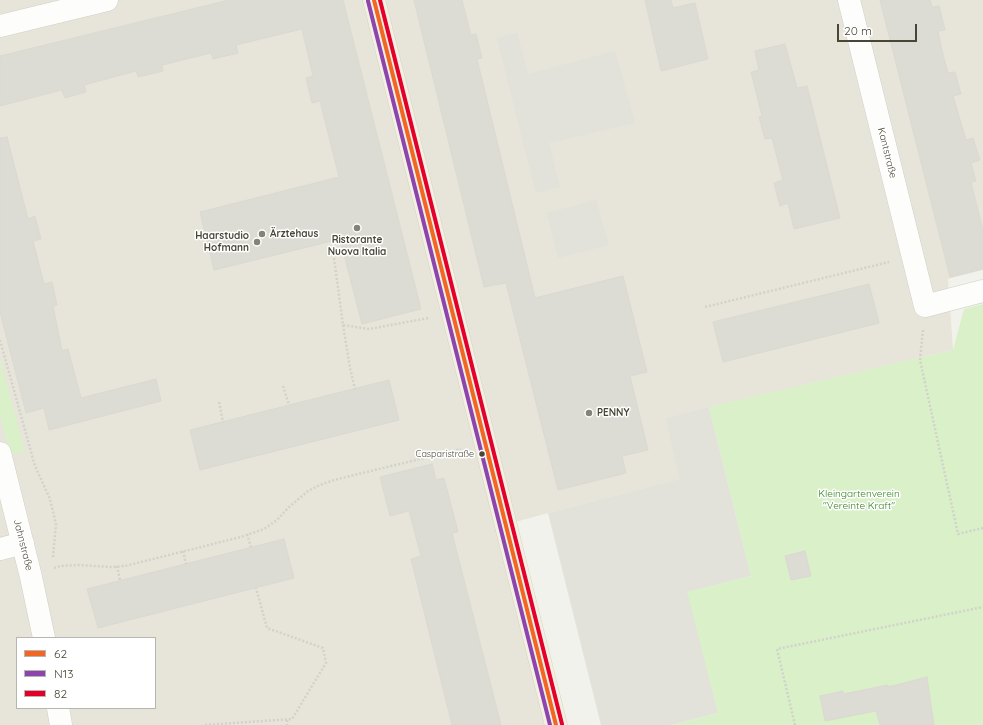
<!DOCTYPE html>
<html>
<head>
<meta charset="utf-8">
<style>
  body { margin:0 }
  #map { position:relative; width:983px; height:725px; overflow:hidden; background:#f2f2ec; font-family:Quicksand,sans-serif }
  canvas { display:block }
  .legend { position:absolute; left:16px; top:637px; width:140px; height:72px; box-sizing:border-box; background:#fff; border:1px solid #b7b5af; margin:0; padding:5px 7px; list-style:none; font-size:12px; color:#4a4636 }
  .legend li { display:flex; align-items:center; gap:8px; height:20px }
  .legend b { width:20px; border:1px solid #b7b5af }
  .scale { position:absolute; left:837px; top:24px; width:80px; height:18px; box-sizing:border-box; border:2px solid #4a4636; border-top:0; padding-left:5px; font-size:12px; line-height:14px; white-space:nowrap; color:#4a4636; -webkit-text-stroke:3px #fff; paint-order:stroke }
</style>
</head>
<body>
<div id="map">
<canvas width="983" height="725"></canvas>
<ul class="legend">
<li><b style="height:5px;background:#f26522"></b>62</li>
<li><b style="height:5px;background:#8e44ad"></b>N13</li>
<li><b style="height:5px;background:#e4002b"></b>82</li>
</ul>
<div class="scale">20 m</div>
</div>
<script>
const g = document.querySelector('canvas').getContext('2d');
g.lineJoin = 'round';
function fillPath(path, color) { g.fillStyle = color; g.fill(path, 'evenodd'); }
const poly = rows => new Path2D(rows.map(r => 'M' + r).join(''));
function strokePath(path, color, width, dash) { g.strokeStyle = color; g.lineWidth = width; g.lineCap = dash ? 'butt' : 'round'; g.setLineDash(dash || []); g.stroke(path); }
function write(font, color, halo, rows, align = 'center') {
  g.font = font + ' Quicksand,sans-serif'; g.lineWidth = 3; g.setLineDash([]); g.textBaseline = 'middle'; g.strokeStyle = halo; g.fillStyle = color; for (const [text, x, y, turn = 0] of rows) {
    g.save(); g.translate(x, y); g.rotate((+turn || 0) * Math.PI / 180); g.textAlign = isNaN(turn) ? turn : align; if (halo) g.strokeText(text, 0, 0); g.fillText(text, 0, 0); g.restore();
  }
}
fillPath(poly([
  [0,0,983,0,983,270,948,279,953,350,665,418,681,479,548,513,501,526,550,725,0,725],
  [17,638,155,638,155,708,17,708]
]), '#e7e5d9');
fillPath(poly([
  [517,33,528,74,615,51,635,123,549,143,560,187,536,193,497,38],
  [596,200,609,245,558,258,547,213],
  [709,407,751,576,688,592,718,713,671,725,601,725,548,513,680,479,665,418]
]), '#e2e1da');
fillPath(poly([
  [983,304,983,725,671,725,718,713,687,592,751,576,709,407,953,350,964,309],
  [0,360,25,451,11,455,0,416]
]), '#d9f0c9');
const building = poly([
  [229,0,343,0,421,309,362,324,340,239,214,270,200,212,339,177,320,101,312,103,306,78,313,76,302,29,236,45,238,53,213,59,211,53,162,65,163,71,138,77,136,71,84,85,86,92,65,98,62,90,0,106,0,56,229,0],
  [414,0,462,0,471,35,476,34,482,58,477,59,535,298,623,276,647,372,630,376,648,450,622,456,626,473,558,490,506,283,484,287,414,0],
  [645,0,671,0,673,8,695,3,708,59,661,71,645,0],
  [880,0,930,0,932,7,939,6,945,30,938,31,942,51,948,73,955,72,961,94,953,96,966,140,973,138,980,160,971,163,976,181,971,182,983,230,983,269,950,277,880,0],
  [785,44,797,88,807,86,840,218,794,229,788,203,780,206,774,183,783,180,772,138,765,139,759,117,762,116,751,72,759,70,755,51,785,44],
  [7,137,28,219,35,216,41,239,33,241,44,284,52,282,57,305,53,306,62,351,68,349,81,398,156,379,161,401,49,430,44,408,26,413,0,312,0,138,7,137],
  [869,284,879,323,723,362,713,322,869,284],
  [389,380,399,420,200,470,190,430,389,380],
  [432,464,436,480,444,478,458,532,452,533,501,725,452,725,411,559,421,556,409,511,390,516,380,477,432,464],
  [284,539,294,578,98,628,87,589,284,539],
  [805,551,811,576,791,580,785,556,805,551],
  [927,677,934,725,880,725,876,711,825,721,820,696,843,691,843,694,888,685,888,687,927,677]
]);
fillPath(building, '#dcdbd4');
strokePath(building, '#dbd9d1', 1);
const minor = poly([
  [849,0,925,306,983,291],
  [0,26,107,0],
  [0,453,31,577,44,638],
  [0,549,23,543],
  [58,708,61,725]
]);
const major = poly([
  [374,0,556,725]
]);
strokePath(minor, '#d0d0c9', 23);
strokePath(major, '#d6d3b7', 23);
strokePath(poly([
  [334,258,343,325,369,329,429,318],
  [705,307,889,262],
  [343,325,350,368,355,389],
  [923,330,920,360,958,534,983,528],
  [0,340,35,466,50,499,56,524,53,557],
  [283,386,289,405],
  [219,402,223,422],
  [247,534,251,547],
  [183,551,186,564],
  [117,566,120,580],
  [54,568,60,566,78,565,111,567,125,566,241,537,264,529,277,520,289,507,308,491,320,485,334,480,461,449],
  [287,720,287,725],
  [205,725,292,719,326,663,323,648,267,628,256,588],
  [795,725,777,649,983,607]
]), '#d2d2cb', 2.5, [2, 2]);
strokePath(minor, '#fdfdfc', 22);
strokePath(major, '#f2f0e4', 22);
strokePath(poly([
  [374,0,556,725]
]), '#f26522', 4);
strokePath(poly([
  [368,1,550,725]
]), '#8e44ad', 4);
strokePath(poly([
  [380,0,562,724]
]), '#e4002b', 4);
for (const [x, y, r, color] of [
  [357,228,4,"#858276"],
  [262,234,4,"#858276"],
  [257,242,4,"#858276"],
  [589,413,4,"#858276"],
  [482,454,3.5,"#4a4636"]
]) { const dot = new Path2D(); dot.arc(x, y, r, 0, 2 * Math.PI); g.fillStyle = color; g.fill(dot); strokePath(dot, '#fff', 1.5); }
write('9px', '#4a4636', '#fff', [
  ["Casparistraße",474,454]
], 'right');
write('10px', '#4a4636', '#fff', [
  ["Kantstraße",887,153,76],
  ["Jahnstraße",23,545,76]
]);
write('bold 10px', '#4a4636', '#fff', [
  ["Ärztehaus",270,234],
  ["Haarstudio",249,236,"right"],
  ["Hofmann",249,248,"right"],
  ["Ristorante",357,240,"center"],
  ["Nuova Italia",357,252,"center"],
  ["PENNY",597,413]
], 'left');
write('10px', '#368322', '#fff', [
  ["Kleingartenverein",859,494],
  ["\"Vereinte Kraft\"",859,506]
]);
</script>
</body>
</html>
